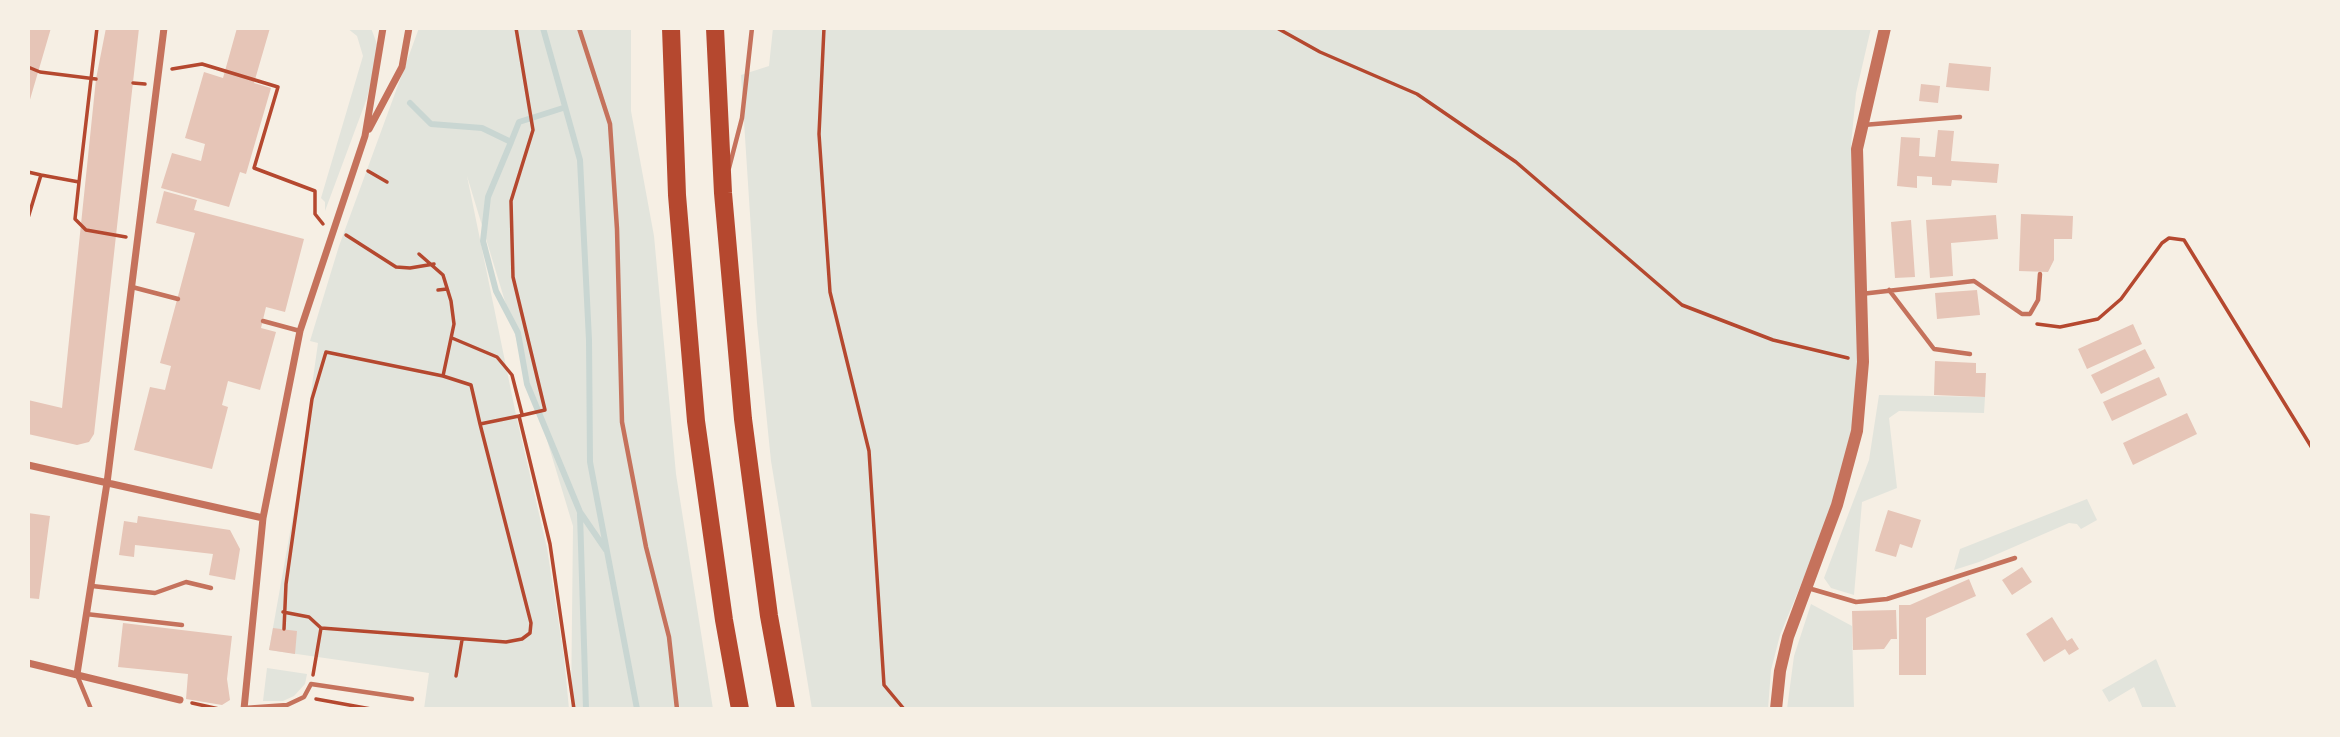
<!DOCTYPE html>
<html>
<head>
<meta charset="utf-8">
<style>
  body { margin:0 }
  #map { position:relative; width:2340px; height:737px; overflow:hidden; background:#f6efe4; font-family:"Golos Text",sans-serif }
  canvas { display:block }
  .frame { position:absolute; inset:0; border:30px solid #f6efe4; pointer-events:none }
</style>
</head>
<body>
<div id="map">
<canvas width="2340" height="737"></canvas>
<div class="frame"></div>
</div>
<script>
const g = document.querySelector('canvas').getContext('2d');
g.lineJoin = 'round';
function fillPath(path, color) { g.fillStyle = color; g.fill(path, 'evenodd'); }
const poly = rows => new Path2D(rows.map(r => 'M' + r).join(''));
function strokePath(path, color, width, dash) { g.strokeStyle = color; g.lineWidth = width; g.lineCap = dash ? 'butt' : 'round'; g.setLineDash(dash || []); g.stroke(path); }
fillPath(poly([
  [347,28,371,28,377,44,375,63,367,98,325,211,325,202,321,198,363,56,357,36],
  [419,28,631,28,631,111,654,236,676,474,713,709,571,709,573,526,467,176,516,415,547,548,564,657,569,709,424,709,429,673,269,650,296,499,318,343,310,341,339,246],
  [773,28,1871,28,1856,93,1851,145,1860,394,1831,512,1780,635,1771,670,1768,709,812,709,771,461,757,323,741,75,769,66],
  [1879,395,1985,397,1984,413,1899,411,1889,418,1897,488,1862,502,1854,595,1831,588,1824,578,1869,460],
  [2087,499,2097,520,2081,529,2077,524,2069,523,1979,562,1954,570,1960,549],
  [1811,604,1852,626,1854,709,1787,709,1794,656],
  [2156,659,2177,709,2143,709,2134,687,2109,702,2102,690],
  [267,668,307,674,305,684,294,696,283,701,263,701]
]), '#e2e4dc');
strokePath(poly([
  [543,28,580,160,589,340,590,462,637,709],
  [410,103,431,124,482,128,511,142,519,122,563,108],
  [511,142,488,197,483,241,496,291,518,333,527,384,580,512,606,550],
  [580,514,586,709]
]), '#c9d6d2', 6);
fillPath(poly([
  [28,28,51,28,29,103,28,103],
  [106,28,139,28,94,434,89,442,77,445,28,434,28,400,62,408,96,79],
  [237,28,270,28,254,83,271,88,246,174,240,172,229,207,161,188,172,153,201,161,205,144,185,138,204,72,223,78],
  [1949,63,1991,67,1989,91,1946,87],
  [1921,84,1940,86,1938,103,1919,101],
  [1938,130,1954,131,1951,161,1999,164,1997,183,1952,180,1951,186,1932,185,1932,177,1917,176,1917,188,1897,186,1901,137,1920,138,1919,156,1935,157],
  [164,191,197,200,194,210,304,239,285,312,266,307,261,328,276,332,260,390,228,381,222,405,228,407,212,469,134,450,150,387,165,390,171,366,160,363,195,233,156,223],
  [2021,214,2073,216,2072,239,2054,239,2054,260,2048,272,2019,271],
  [1996,215,1998,239,1951,243,1953,276,1930,278,1926,220],
  [1911,220,1915,277,1895,278,1891,222],
  [1977,290,1980,315,1937,319,1935,293],
  [2133,324,2142,344,2087,369,2078,349],
  [2145,349,2155,368,2101,394,2091,375],
  [1935,361,1976,363,1976,373,1986,373,1985,397,1934,395],
  [2159,377,2167,395,2112,421,2103,402],
  [2187,413,2197,434,2133,465,2123,443],
  [1888,510,1921,520,1912,548,1900,544,1896,557,1875,551],
  [28,513,50,516,39,599,28,598],
  [138,516,230,530,240,549,235,580,209,575,213,554,135,545,134,557,119,555,124,521,137,523],
  [2022,567,2032,582,2012,595,2002,580],
  [1969,579,1976,596,1926,618,1926,675,1899,675,1899,605,1910,605],
  [1896,610,1897,639,1891,639,1884,649,1853,650,1852,611],
  [2052,617,2067,641,2072,638,2079,649,2069,655,2065,649,2044,662,2026,634],
  [123,623,232,636,227,679,230,700,222,705,186,699,188,674,118,667],
  [273,628,297,631,295,654,269,650]
]), '#e6c5b7');
strokePath(poly([
  [516,28,533,130,511,201,513,277,545,410,519,416,550,544,574,709],
  [824,28,819,134,830,292,869,451,884,685,904,709],
  [1277,28,1320,52,1417,94,1516,162,1682,305,1773,340,1848,358],
  [28,67,40,72,96,79],
  [172,69,202,64,278,87,254,168,315,191,315,214,323,224],
  [133,83,145,84],
  [368,171,387,182],
  [28,172,41,175,28,218],
  [41,175,79,182,97,28],
  [79,182,75,219,86,230,126,237],
  [346,235,396,267,410,268,434,264],
  [419,254,443,275,451,301,454,324,443,376],
  [438,290,447,289],
  [2037,324,2060,327,2098,319,2121,299,2162,243,2169,238,2184,240,2312,448],
  [452,338,497,357,512,375,522,414],
  [283,612,309,617,321,628],
  [284,629,286,584,312,399,326,352,443,376,471,385,480,424],
  [313,675,321,628,506,642,522,639,530,633,531,623,480,424,519,416],
  [456,676,462,640],
  [316,699,371,709],
  [192,703,219,709]
]), '#b5482f', 3.5);
strokePath(poly([
  [579,28,610,124,617,229,622,422,646,547,669,637,677,709],
  [1863,125,1960,117],
  [729,168,742,118,752,28],
  [132,287,178,299],
  [1889,290,1934,349,1970,354],
  [1861,294,1974,281,2022,314,2030,314,2038,300,2040,274],
  [263,321,300,331],
  [92,586,155,593,186,582,211,588],
  [1808,588,1856,602,1887,599,2015,558],
  [86,614,182,625],
  [77,675,91,709],
  [244,708,287,705,304,697,311,684,412,699]
]), '#c5725c', 4.5);
strokePath(poly([
  [369,129,402,67,409,28],
  [28,465,263,518],
  [28,663,180,700],
  [77,674,107,483,164,28],
  [244,709,263,518,300,331,365,136,383,28]
]), '#c5725c', 7);
strokePath(poly([
  [1776,709,1780,671,1788,637,1837,505,1857,431,1863,362,1857,149,1885,28]
]), '#c5725c', 12);
strokePath(poly([
  [671,28,677,195,696,421,724,620,740,709],
  [715,28,723,193,743,419,769,616,786,709]
]), '#b5482f', 18);
</script>
</body>
</html>
